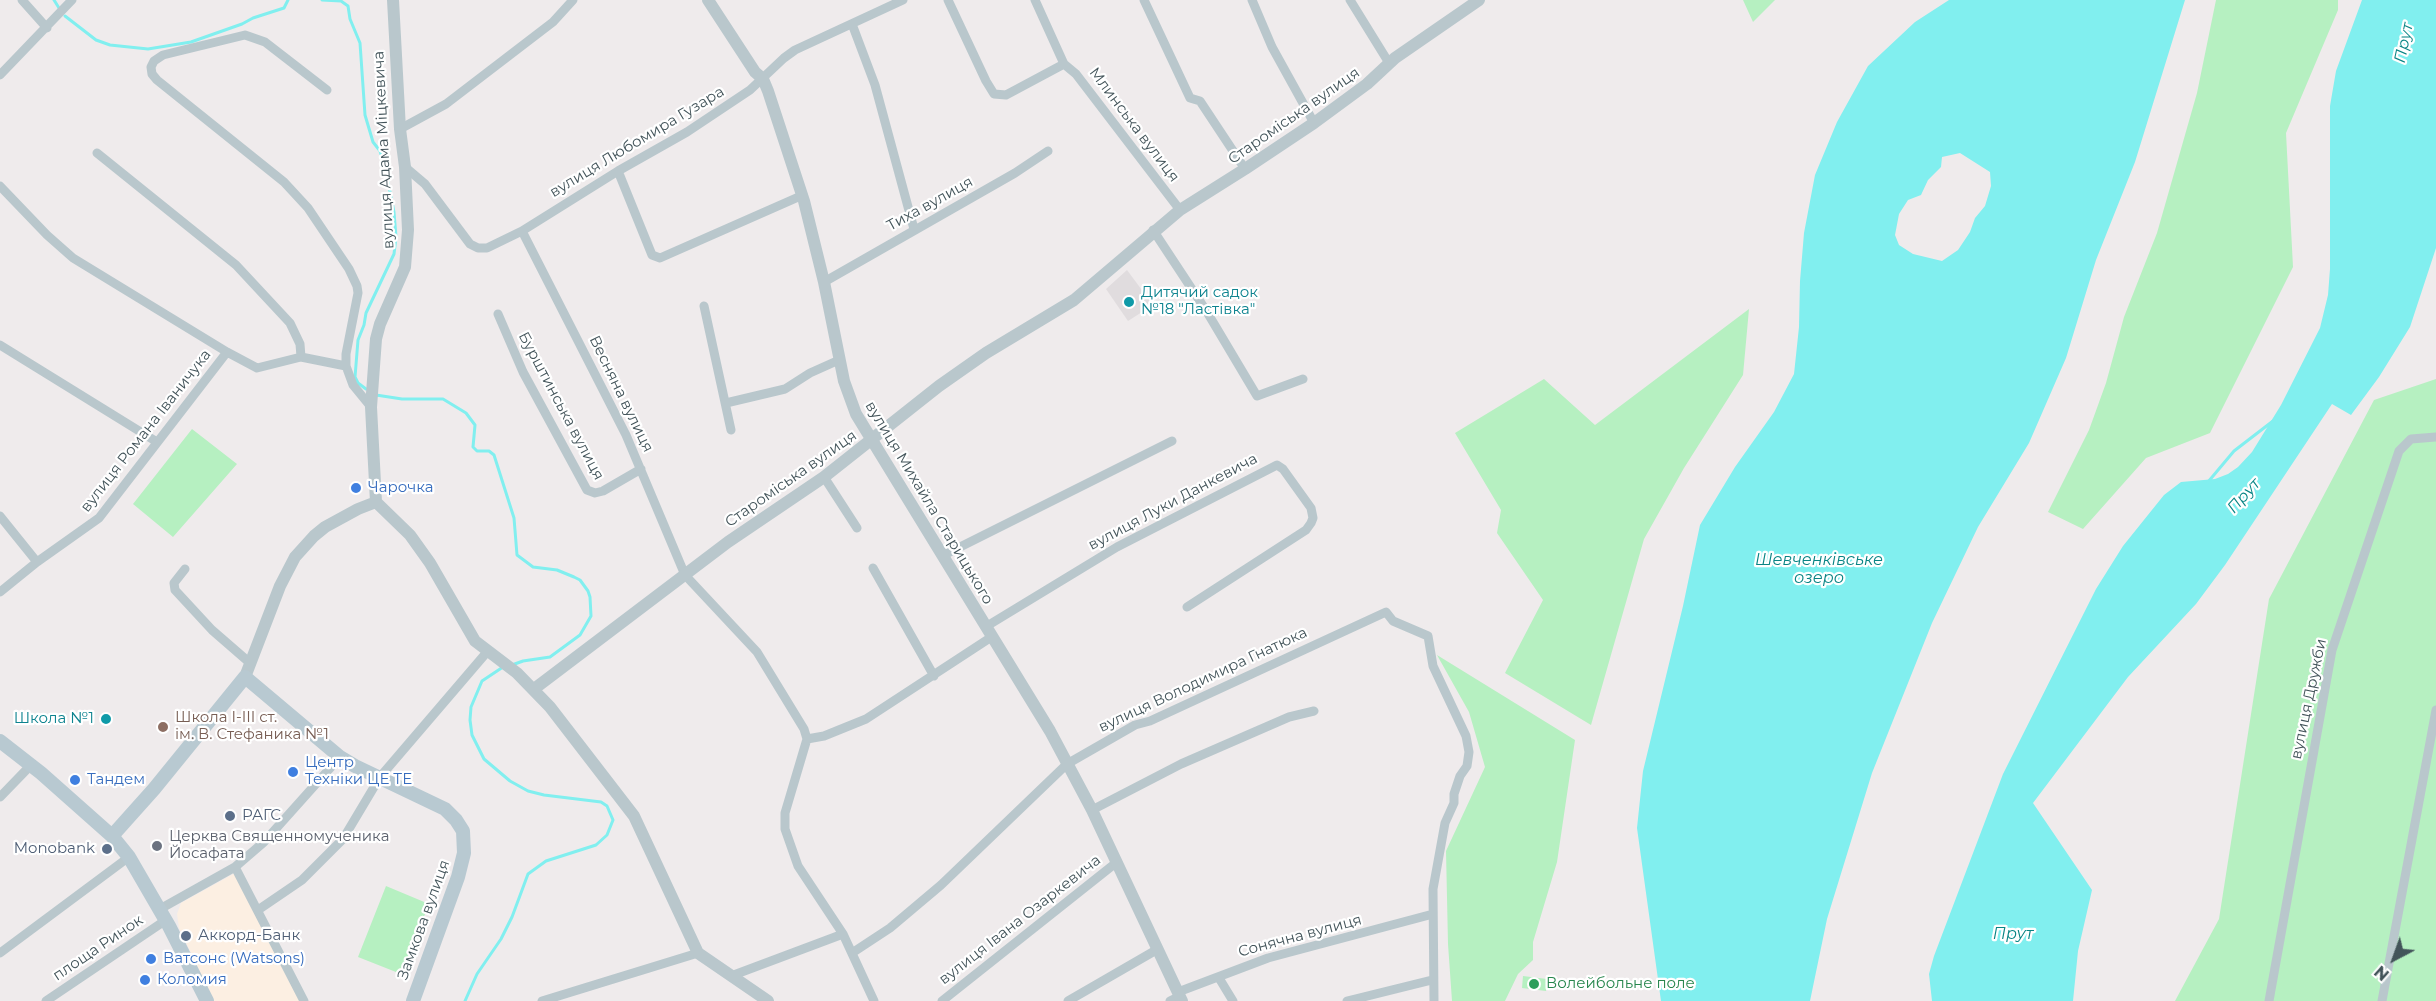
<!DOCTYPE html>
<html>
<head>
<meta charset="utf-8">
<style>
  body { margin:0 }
  #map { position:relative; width:2436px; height:1001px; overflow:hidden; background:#efebec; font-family:Montserrat,sans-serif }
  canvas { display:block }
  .north { position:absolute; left:2364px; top:929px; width:60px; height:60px; -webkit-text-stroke:4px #fff; paint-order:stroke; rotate:221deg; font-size:16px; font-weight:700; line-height:24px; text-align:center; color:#43545a }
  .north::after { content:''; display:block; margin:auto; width:21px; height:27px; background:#43545a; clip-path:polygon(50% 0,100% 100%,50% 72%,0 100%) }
</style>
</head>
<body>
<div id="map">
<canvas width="2436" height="1001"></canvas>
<div class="north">N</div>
</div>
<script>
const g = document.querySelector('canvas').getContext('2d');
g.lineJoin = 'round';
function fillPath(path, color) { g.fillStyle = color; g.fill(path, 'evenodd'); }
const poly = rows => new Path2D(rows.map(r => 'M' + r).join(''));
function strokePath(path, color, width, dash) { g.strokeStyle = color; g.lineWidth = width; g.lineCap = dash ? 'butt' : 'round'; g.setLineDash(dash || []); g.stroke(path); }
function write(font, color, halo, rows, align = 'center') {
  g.font = font + ' Montserrat,sans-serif'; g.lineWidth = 4.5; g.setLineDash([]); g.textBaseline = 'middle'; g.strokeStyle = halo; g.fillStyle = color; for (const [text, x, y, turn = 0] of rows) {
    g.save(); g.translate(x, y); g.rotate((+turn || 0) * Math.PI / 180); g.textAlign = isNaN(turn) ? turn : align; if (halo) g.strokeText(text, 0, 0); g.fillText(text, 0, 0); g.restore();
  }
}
fillPath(poly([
  [237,872,303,1001,214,1001,179,928,177,914,181,903]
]), '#fcefe2');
fillPath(poly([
  [1127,270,1153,305,1128,321,1106,289]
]), '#e0dcde');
fillPath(poly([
  [1743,0,1775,0,1753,22],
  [2216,0,2338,0,2338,10,2286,133,2293,267,2210,433,2146,458,2083,529,2048,512,2089,430,2106,383,2124,317,2157,233,2197,93],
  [1749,309,1743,375,1684,468,1644,539,1591,725,1505,673,1543,600,1497,533,1501,510,1455,433,1544,379,1595,425],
  [2436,379,2436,1001,2175,1001,2219,919,2269,599,2374,400],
  [192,429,237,464,173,537,133,504],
  [1437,655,1575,740,1557,862,1533,942,1533,960,1518,974,1505,1001,1452,1001,1448,944,1446,851,1485,767,1469,712],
  [386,886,429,904,401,974,358,957],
  [1523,976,1547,979,1546,991,1522,988]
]), '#b6f0c1');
fillPath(poly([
  [1949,0,2185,0,2135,162,2096,260,2066,358,2029,443,1978,527,1932,623,1872,773,1827,919,1810,1001,1661,1001,1637,828,1643,771,1683,606,1700,525,1735,467,1774,412,1794,374,1799,327,1800,281,1804,233,1815,175,1837,122,1868,66,1915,22],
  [1960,153,1990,172,1991,186,1985,206,1975,218,1970,232,1958,250,1942,261,1913,254,1899,245,1895,235,1899,214,1908,200,1921,195,1928,180,1941,167,1942,157],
  [2362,0,2436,0,2436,248,2410,327,2379,377,2351,415,2332,404,2225,565,2196,604,2128,677,2033,803,2092,890,2078,951,2073,1001,1932,1001,1929,974,1934,956,2003,774,2096,589,2123,546,2164,495,2181,482,2215,479,2228,474,2238,467,2252,452,2281,405,2320,328,2328,295,2330,269,2330,106,2336,71]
]), '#81efef');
strokePath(poly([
  [54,0,59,8],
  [322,0,341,1,348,6,350,19,360,43,365,115,373,142,380,151,385,167,394,212,396,237,394,254,366,313,364,325,358,340,355,377,358,383,366,389],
  [65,16,96,40,110,45,148,49,191,42,242,24,253,18,284,8,288,0],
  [376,395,402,399,443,399,466,413,475,425,473,447,477,451,489,451,494,455,514,518,517,555,533,567,557,570,574,577,580,580,588,591,590,597,591,616,580,635,550,657,523,661,512,665],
  [2208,482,2234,451,2273,421],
  [465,1001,477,974,501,939,512,917,528,874,546,861,596,845,607,835,613,820,607,806,601,802,544,795,528,791,510,781,484,759,472,735,470,720,471,707,482,681,503,667]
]), '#81efef', 3);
strokePath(poly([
  [22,0,47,28],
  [948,0,986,81,994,94,1006,95,1064,64,1076,74,1180,210],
  [1035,0,1064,64],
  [1144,0,1190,98,1200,101,1245,169],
  [1252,0,1272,47,1314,123],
  [1350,0,1389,63],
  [852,24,875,85,914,229],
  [0,75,72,0],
  [327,90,265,42,245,35,163,55,154,61,151,67,152,74,157,80,284,182,308,208,349,269,357,286,358,293,346,354,346,366,353,385,371,407],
  [400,129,446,104,553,22,573,0],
  [97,153,236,265,290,323,300,344,301,357,346,366],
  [405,167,425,184,470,244,478,248,487,248,522,231,618,171,687,132,750,90,784,58,795,50,903,0],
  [618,171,652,255,660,258,803,195],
  [0,186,47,235,73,258,227,352,257,368,301,357],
  [1153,230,1207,312,1257,396,1303,379],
  [522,231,626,435,685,575,757,652,804,729,807,739,785,813,785,829,798,866,843,934,874,1001],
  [824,282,1015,173,1048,151],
  [704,306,731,430],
  [498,314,523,372,587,490,595,493,603,491,641,469],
  [0,345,157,442],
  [726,403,785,389,810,373,839,360],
  [824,477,857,528],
  [0,516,37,562],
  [944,555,1172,441],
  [873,568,934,676],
  [185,569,174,583,175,590,212,630,250,663],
  [0,592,37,562,99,518,227,352],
  [987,626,1117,547,1277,465,1283,469,1311,508,1313,518,1311,523,1306,530,1187,607],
  [807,739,824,736,866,719,993,636],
  [0,797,31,765],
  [1092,810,1181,764,1289,717,1314,711],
  [235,867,304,1001],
  [160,909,235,867,264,842,340,757],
  [258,910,302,880,343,839,380,777,487,652],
  [0,953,129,857],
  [852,953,890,928,941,885,1067,764,1135,725,1150,721,1386,612,1393,621,1428,636,1433,666,1466,736,1469,752,1467,766,1460,776,1454,794,1454,803,1445,823,1433,889,1434,1001],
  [731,976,843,934],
  [1219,978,1233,1001],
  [1178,992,1268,958,1433,914],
  [46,1001,166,920],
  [542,1001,698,953],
  [942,1001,1117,862],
  [1068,1001,1158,949],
  [1170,1001,1180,996],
  [1347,1001,1432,980],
  [2269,1001,2332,650,2399,451,2411,439,2436,437],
  [2382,1001,2436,710]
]), '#b9c7cc', 9);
strokePath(poly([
  [708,0,755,72,763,79,768,91,804,201,824,282,844,381,856,414,1050,731,1092,810,1182,1001],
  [376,502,410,535,430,563,475,641,517,673,550,707,634,816,698,953,768,1001],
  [376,502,371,407,376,339,380,324,405,267,408,230,405,167,400,129,393,0],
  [245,677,280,586,295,557,314,536,325,527,358,509,376,502],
  [534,689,728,542,824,477,939,386,986,353,1074,300,1180,210,1245,169,1314,123,1367,84,1395,58,1479,0]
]), '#b9c7cc', 12);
strokePath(poly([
  [0,741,41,773,112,836,129,857,169,926,207,1001],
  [112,836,154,789,245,677,340,757,355,766,445,809,456,820,463,831,464,853,458,877,413,1001]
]), '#b8c9d1', 14);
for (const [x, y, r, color] of [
  [1129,302,6,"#0f9aa8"],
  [356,488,6,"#3f7fe0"],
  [106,719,6,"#0f9aa8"],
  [163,727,6,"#8d6e63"],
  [293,772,6,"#3f7fe0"],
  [75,780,6,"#3f7fe0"],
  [230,816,6,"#5c6f8a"],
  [157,846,6,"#6b7280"],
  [107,849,6,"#5c6f8a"],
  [186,936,6,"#5c6f8a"],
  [151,959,6,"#3f7fe0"],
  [145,980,6,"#3f7fe0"],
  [1534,984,6,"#2e9e5b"]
]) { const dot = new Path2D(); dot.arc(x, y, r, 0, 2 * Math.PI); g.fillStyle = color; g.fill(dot); strokePath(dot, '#fff', 2); }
write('15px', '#43545a', '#fff', [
  ["Староміська вулиця",1294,116,-35],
  ["Млинська вулиця",1134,125,53],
  ["вулиця Любомира Гузара",637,142,-31],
  ["вулиця Адама Міцкевича",384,150,-93],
  ["Тиха вулиця",930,204,-29],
  ["Весняна вулиця",621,394,64],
  ["Бурштинська вулиця",561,406,62],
  ["вулиця Романа Іваничука",146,431,-52],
  ["Староміська вулиця",791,479,-35],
  ["вулиця Луки Данкевича",1173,502,-28],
  ["вулиця Михайла Старицького",929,503,59],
  ["вулиця Володимира Гнатюка",1203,680,-25],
  ["вулиця Дружби",2309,699,-78],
  ["Замкова вулиця",424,920,-70],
  ["вулиця Івана Озаркевича",1020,920,-38],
  ["Сонячна вулиця",1300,936,-15],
  ["площа Ринок",98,948,-34]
]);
write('15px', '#0d838f', '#fff', [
  ["Дитячий садок",1141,293],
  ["№18 \"Ластівка\"",1141,310],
  ["Школа №1",94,719,"right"]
], 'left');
write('15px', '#366cbe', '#fff', [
  ["Чарочка",368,488],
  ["Центр",305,763],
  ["Техніки ЦЕ ТЕ",305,780],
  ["Тандем",87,780],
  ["Ватсонс (Watsons)",163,959],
  ["Коломия",157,980]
], 'left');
write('15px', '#785e54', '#fff', [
  ["Школа I-III ст.",175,718],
  ["ім. В. Стефаника №1",175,735]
], 'left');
write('15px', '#4e5e75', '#fff', [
  ["РАГС",242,816],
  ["Monobank",95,849,"right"],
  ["Аккорд-Банк",198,936]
], 'left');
write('15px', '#5b616d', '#fff', [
  ["Церква Священномученика",169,837],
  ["Йосафата",169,854]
], 'left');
write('15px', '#27864d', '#fff', [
  ["Волейбольне поле",1546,984]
], 'left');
write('italic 16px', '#088484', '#fff', [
  ["Прут",2404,43,-78],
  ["Прут",2244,496,-48],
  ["Шевченківське",1819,560],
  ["озеро",1819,578],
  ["Прут",2013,934]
]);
</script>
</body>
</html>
